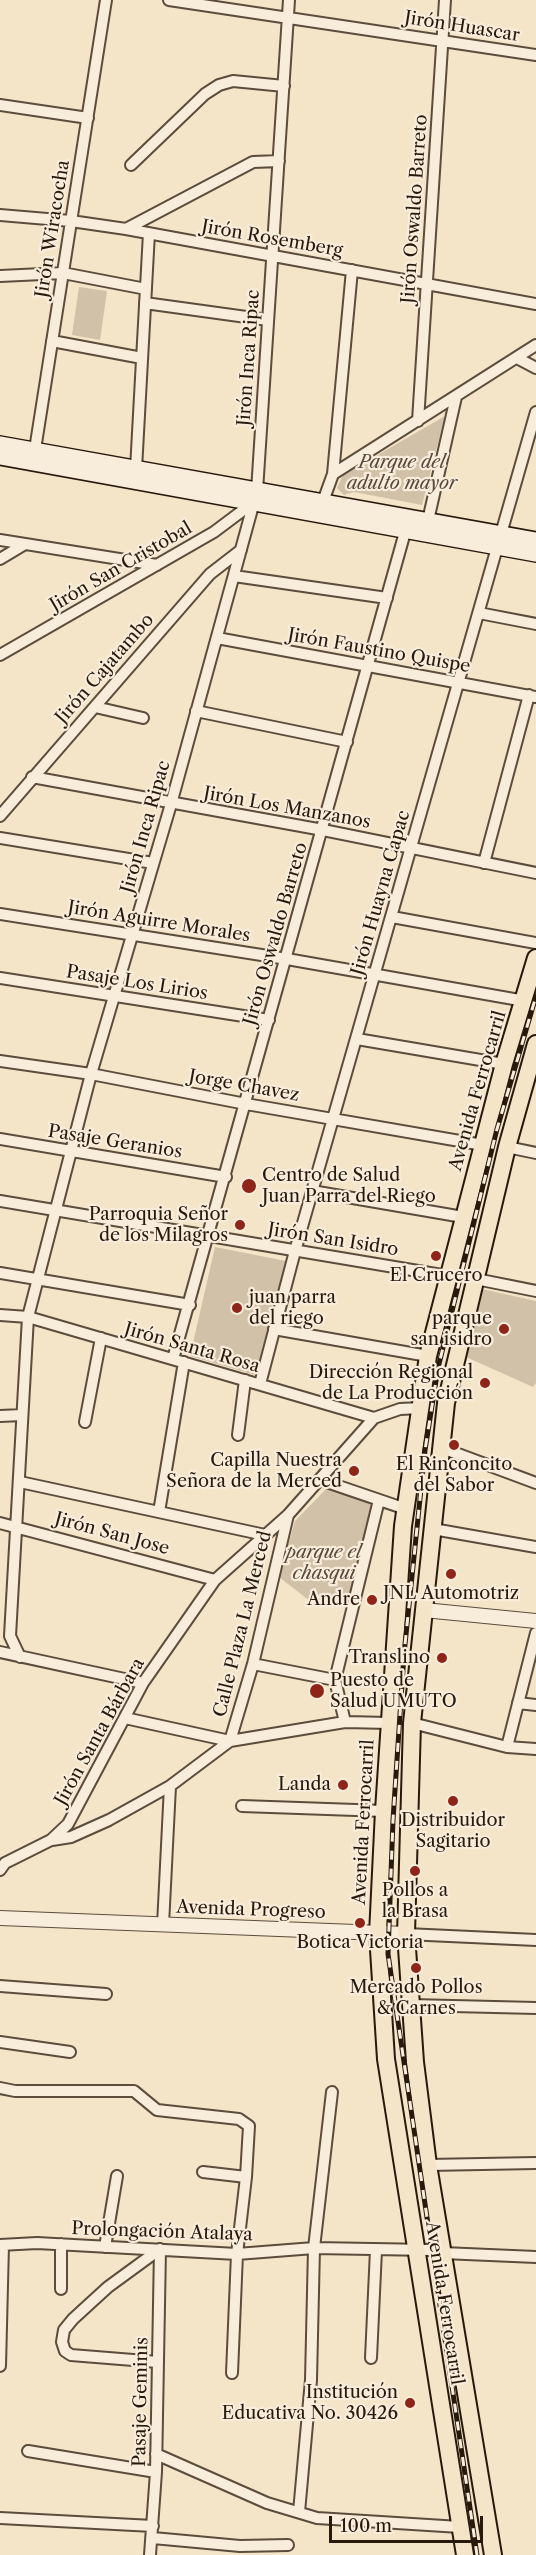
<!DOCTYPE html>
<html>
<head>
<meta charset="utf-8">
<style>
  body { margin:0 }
  #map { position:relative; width:536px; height:2555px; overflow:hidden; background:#f4e4c8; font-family:"Libre Caslon Text",serif }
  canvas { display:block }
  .scale { position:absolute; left:329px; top:2516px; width:154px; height:27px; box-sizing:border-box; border:3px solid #28190d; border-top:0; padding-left:8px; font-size:18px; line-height:21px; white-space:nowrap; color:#28190d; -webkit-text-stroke:4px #f8eddb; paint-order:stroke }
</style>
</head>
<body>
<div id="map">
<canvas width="536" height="2555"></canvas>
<div class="scale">100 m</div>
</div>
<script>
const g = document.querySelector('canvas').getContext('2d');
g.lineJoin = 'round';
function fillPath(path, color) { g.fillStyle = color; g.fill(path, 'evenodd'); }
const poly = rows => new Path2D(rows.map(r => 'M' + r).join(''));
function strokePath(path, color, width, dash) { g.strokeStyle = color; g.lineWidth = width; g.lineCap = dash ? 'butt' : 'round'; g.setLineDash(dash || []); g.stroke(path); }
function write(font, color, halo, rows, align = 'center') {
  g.font = font + ' "Libre Caslon Text",serif'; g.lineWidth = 4.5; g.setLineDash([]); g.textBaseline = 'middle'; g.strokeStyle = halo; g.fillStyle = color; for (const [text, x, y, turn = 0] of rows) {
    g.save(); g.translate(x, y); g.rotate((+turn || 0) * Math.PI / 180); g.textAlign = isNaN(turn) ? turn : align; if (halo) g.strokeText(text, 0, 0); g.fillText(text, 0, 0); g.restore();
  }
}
fillPath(poly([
  [79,287,107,291,100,340,72,335],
  [445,416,422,505,354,492,344,495,337,488,343,475],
  [215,1247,286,1261,255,1375,190,1356],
  [482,1289,536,1301,536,1383,533,1387,466,1357],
  [327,1488,369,1502,373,1509,350,1600,326,1604,310,1601,279,1577,295,1521]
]), '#d1c1a8');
const minor = poly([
  [169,0,536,55],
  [0,105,88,118],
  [131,165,205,94,219,85,233,81,284,86],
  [0,215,71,221,126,229,536,304],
  [126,229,253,162,279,161],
  [0,276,63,273,146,289],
  [145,303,268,320],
  [52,341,142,358],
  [517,358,536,368],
  [418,421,445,0],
  [34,456,106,0],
  [136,469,149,233],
  [333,474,352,270],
  [321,507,333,474,536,345],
  [427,525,456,397],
  [0,540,157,565],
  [0,559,25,544],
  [234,576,387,598],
  [479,613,536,624],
  [217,638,536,697],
  [0,655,214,532,254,502],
  [95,707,143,718],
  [196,711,347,742],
  [32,777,323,830,536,873],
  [0,816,210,574,241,550],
  [0,838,153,863],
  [484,863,529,695],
  [0,914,287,959,525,1001],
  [392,917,536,943],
  [0,978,269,1020],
  [357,1039,504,1064],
  [0,1061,91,1074,246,1104,483,1145],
  [0,1139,226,1177],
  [507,1147,536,1153],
  [312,1191,463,1217],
  [0,1201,448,1276],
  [0,1273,190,1305],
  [476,1279,536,1291],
  [0,1315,28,1317,374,1418],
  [274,1329,428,1356],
  [173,1359,407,525],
  [260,1384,295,1251,536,412],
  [0,1416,22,1415],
  [85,1422,101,1338],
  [238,1435,245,1380],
  [442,1448,536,1483],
  [321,1480,406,1509],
  [20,1482,265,1535],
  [159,1512,184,1362],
  [0,1523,215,1580],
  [433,1529,536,1547],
  [0,1652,143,1683],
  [20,1657,10,1636,28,1317,91,1074,171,804,257,491,289,0],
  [253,1664,335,1680],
  [518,1703,536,1705],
  [125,1718,230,1741,253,1664,288,1515],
  [345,1722,335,1680,379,1500],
  [412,1723,507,1747,536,1749],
  [507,1747,536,1633],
  [242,1806,384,1811],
  [52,1840,71,1837,109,1820,170,1786,230,1741,345,1722,389,1723],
  [0,1870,5,1863,51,1840,68,1824,143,1683,215,1580,288,1515,374,1418,400,1409,421,1408],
  [163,1925,170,1786],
  [406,1934,536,1940],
  [0,1986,106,1994],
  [411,2005,536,2008],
  [0,2042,70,2052],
  [0,2088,15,2091,134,2091,157,2110,239,2119,249,2126,246,2177,237,2254,232,2373],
  [428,2165,536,2163],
  [203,2172,246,2177],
  [61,2244,61,2289],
  [0,2245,37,2243,237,2254,314,2248,431,2250,443,2253,536,2257],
  [105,2247,117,2176],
  [371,2358,376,2250],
  [158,2362,71,2355,65,2351,62,2342,64,2330,73,2319,108,2287,160,2249],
  [0,2366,3,2245],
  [28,2451,156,2472],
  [156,2454,267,2503,317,2518,460,2527],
  [299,2512,311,2380,314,2248,332,2092],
  [0,2518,153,2526],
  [153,2538,240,2546,288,2545],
  [150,2555,156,2472,160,2249]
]);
const tertiary = poly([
  [424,1610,536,1621],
  [0,1918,406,1934]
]);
const secondary = poly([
  [0,444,536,540],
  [0,457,536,554]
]);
const primary = poly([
  [465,2555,386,2059,378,1934,384,1811,403,1526,428,1356,504,1064,536,958],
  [493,2555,428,2165,415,2062,406,1934,412,1723,446,1403,507,1147,536,1044]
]);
strokePath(minor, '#5b4c3c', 14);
strokePath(tertiary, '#5b4c3c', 16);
strokePath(secondary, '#28190d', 18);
strokePath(primary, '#28190d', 20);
strokePath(minor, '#f8eddb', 10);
strokePath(tertiary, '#f8eddb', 14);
strokePath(secondary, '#f8eddb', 15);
strokePath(primary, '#f4e4c8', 16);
const rail = poly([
  [477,2555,388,1954,393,1820,404,1654,425,1450,438,1368,497,1129,536,996]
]);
strokePath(rail, '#28190d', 5);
strokePath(rail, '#f8eddb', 3, [9]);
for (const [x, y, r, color] of [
  [249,1186,8,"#8f2418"],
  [240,1225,6,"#8f2418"],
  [436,1256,6,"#8f2418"],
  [237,1308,6,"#8f2418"],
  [504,1329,6,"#8f2418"],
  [485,1383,6,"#8f2418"],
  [454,1445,6,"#8f2418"],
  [354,1471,6,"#8f2418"],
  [451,1574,6,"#8f2418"],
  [372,1600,6,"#8f2418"],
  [442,1658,6,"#8f2418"],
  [317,1691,8,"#8f2418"],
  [343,1785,6,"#8f2418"],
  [453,1801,6,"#8f2418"],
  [415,1871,6,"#8f2418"],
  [360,1923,6,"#8f2418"],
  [416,1968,6,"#8f2418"],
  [410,2403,6,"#8f2418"]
]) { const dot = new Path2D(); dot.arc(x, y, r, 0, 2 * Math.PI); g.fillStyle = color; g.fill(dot); strokePath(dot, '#f8eddb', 2); }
write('18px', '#28190d', '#f8eddb', [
  ["Jirón Huascar",462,27,9],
  ["Jirón Oswaldo Barreto",415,209,-86],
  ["Jirón Wiracocha",53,229,-81],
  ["Jirón Rosemberg",272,239,10],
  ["Jirón Inca Ripac",249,358,-86],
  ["Jirón San Cristobal",121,567,-30],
  ["Jirón Faustino Quispe",379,651,10],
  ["Jirón Cajatambo",105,669,-49],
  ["Jirón Los Manzanos",287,808,10],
  ["Jirón Inca Ripac",146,827,-74],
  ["Jirón Huayna Capac",381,893,-74],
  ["Jirón Aguirre Morales",159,922,9],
  ["Jirón Oswaldo Barreto",276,934,-74],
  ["Pasaje Los Lirios",137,983,9],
  ["Jorge Chavez",244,1086,10],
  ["Avenida Ferrocarril",478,1091,-74],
  ["Pasaje Geranios",115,1142,9],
  ["Jirón San Isidro",333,1240,9],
  ["Jirón Santa Rosa",192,1348,16],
  ["Jirón San Jose",112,1534,15],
  ["Calle Plaza La Merced",243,1624,-76],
  ["Jirón Santa Bárbara",100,1732,-61],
  ["Avenida Ferrocarril",364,1822,-87],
  ["Avenida Progreso",251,1910,2],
  ["Prolongación Atalaya",162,2232,2],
  ["Avenida Ferrocarril",444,2303,81],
  ["Pasaje Geminis",141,2402,-89]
]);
write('italic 18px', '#5b4b3c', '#f8eddb', [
  ["Parque del",402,463],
  ["adulto mayor",402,484],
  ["parque el",324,1553],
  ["chasqui",324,1574]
]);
write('18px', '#28190d', '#f8eddb', [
  ["Centro de Salud",262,1176,"left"],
  ["Juan Parra del Riego",262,1197,"left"],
  ["Parroquia Señor",228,1215],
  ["de los Milagros",228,1236],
  ["El Crucero",436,1276,"center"],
  ["juan parra",249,1298,"left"],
  ["del riego",249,1319,"left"],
  ["parque",492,1319],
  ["san isidro",492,1340],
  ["Dirección Regional",473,1373],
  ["de La Producción",473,1394],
  ["Capilla Nuestra",342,1461],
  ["Señora de la Merced",342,1482],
  ["El Rinconcito",454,1465,"center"],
  ["del Sabor",454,1486,"center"],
  ["JNL Automotriz",451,1594,"center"],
  ["Andre",360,1600],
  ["Translino",430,1658],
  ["Puesto de",330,1681,"left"],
  ["Salud UMUTO",330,1702,"left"],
  ["Landa",331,1785],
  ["Distribuidor",453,1821,"center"],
  ["Sagitario",453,1842,"center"],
  ["Pollos a",415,1891,"center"],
  ["la Brasa",415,1912,"center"],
  ["Botica Victoria",360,1943,"center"],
  ["Mercado Pollos",416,1988,"center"],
  ["& Carnes",416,2009,"center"],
  ["Institución",398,2393],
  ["Educativa No. 30426",398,2414]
], 'right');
</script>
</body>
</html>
